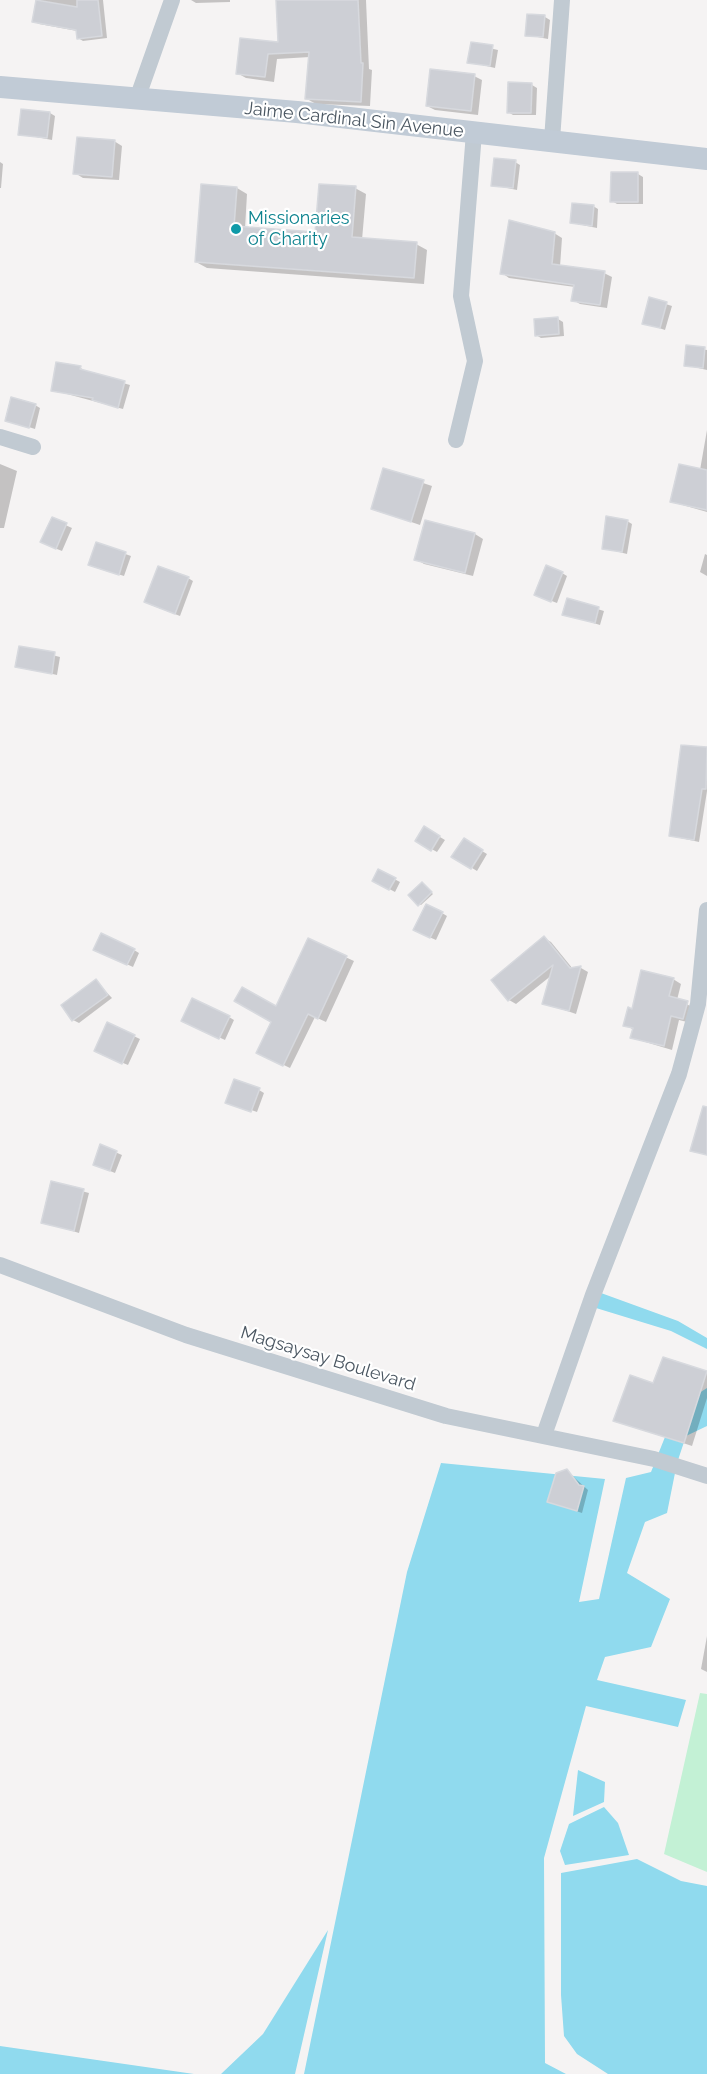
<!DOCTYPE html>
<html>
<head>
<meta charset="utf-8">
<style>
  body { margin:0 }
  canvas { display:block; background:#f5f3f3 }
</style>
</head>
<body>
<canvas width="707" height="2074"></canvas>
<script>
const g = document.querySelector('canvas').getContext('2d');
g.lineJoin = 'round';
function fillPath(path, color) { g.fillStyle = color; g.fill(path, 'evenodd'); }
const poly = rows => new Path2D(rows.map(r => 'M' + r).join(''));
function strokePath(path, color, width, dash) { g.strokeStyle = color; g.lineWidth = width; g.lineCap = dash ? 'butt' : 'round'; g.setLineDash(dash || []); g.stroke(path); }
function write(font, color, halo, rows, align = 'center') {
  g.font = font + ' Raleway,sans-serif'; g.lineWidth = 4.5; g.setLineDash([]); g.textBaseline = 'middle'; g.strokeStyle = halo; g.fillStyle = color; for (const [text, x, y, turn = 0] of rows) {
    g.save(); g.translate(x, y); g.rotate((+turn || 0) * Math.PI / 180); g.textAlign = isNaN(turn) ? turn : align; if (halo) g.strokeText(text, 0, 0); g.fillText(text, 0, 0); g.restore();
  }
}
fillPath(poly([
  [700,1693,707,1694,707,1872,664,1854]
]), '#c3f1d5');
fillPath(poly([
  [601,1293,678,1321,707,1338,707,1349,671,1331,596,1308],
  [707,1388,707,1426,686,1436,677,1463,667,1513,645,1522,627,1573,670,1599,651,1647,605,1657,597,1680,686,1700,678,1727,586,1706,544,1858,545,2063,566,2074,304,2074,407,1572,441,1463,605,1479,579,1602,599,1599,626,1478,651,1472,677,1407],
  [578,1770,605,1782,604,1802,573,1816],
  [604,1807,618,1823,629,1855,565,1865,560,1851,569,1824],
  [637,1859,681,1881,707,1886,707,2074,608,2074,577,2054,564,2036,561,1995,561,1873],
  [328,1930,295,2074,221,2074,263,2034],
  [0,2046,194,2074,0,2074]
]), '#90daee');
fillPath(poly([
  [38,0,103,0,107,38,83,41,78,38,77,31,39,24,34,21],
  [191,0,230,0,230,2,196,3],
  [278,0,366,0,369,69,372,70,370,106,316,104,307,99,310,57,277,59,274,82,246,78,237,73,279,43],
  [545,17,550,20,548,39,527,35],
  [472,44,498,50,495,68,469,62],
  [474,76,482,80,478,115,435,110,427,106],
  [532,85,537,88,536,115,513,115,508,112],
  [50,113,55,116,52,140,20,134],
  [114,141,122,146,119,180,83,178,75,173],
  [0,162,3,164,1,188,0,188],
  [515,162,520,165,517,190,492,185],
  [638,174,643,177,643,204,617,204,612,201],
  [237,188,247,194,245,229,316,234,355,188,366,194,362,240,416,244,427,250,424,284,207,268,196,262],
  [593,206,598,209,597,228,572,223],
  [554,233,562,238,560,267,604,273,612,277,607,308,580,304,573,300,575,287,509,278,502,273],
  [650,299,672,306,665,330,644,323],
  [558,319,563,322,564,336,541,338,536,335],
  [688,347,707,350,707,370,685,365],
  [80,367,85,372,130,385,123,409,52,390],
  [35,405,40,408,35,429,7,420],
  [707,430,707,512,672,502,700,470],
  [0,464,17,471,4,528,0,528],
  [384,470,432,486,420,525,373,509],
  [52,519,72,528,62,551,47,545],
  [627,521,632,524,627,554,603,548],
  [426,522,475,534,483,539,473,576,424,564,416,559],
  [97,544,131,556,124,576,95,567],
  [705,554,707,555,707,576,700,572],
  [562,573,567,576,557,603,541,597],
  [188,578,193,581,180,616,151,605],
  [568,600,604,611,600,625,564,614],
  [21,647,60,657,57,675,17,666],
  [682,747,707,748,707,791,699,842,671,836],
  [425,828,445,840,437,852,417,841],
  [464,840,487,854,477,871,454,857],
  [379,871,400,882,395,892,374,881],
  [424,885,433,894,421,905,419,904],
  [442,913,447,916,436,940,420,933],
  [544,938,551,942,573,969,581,968,588,972,576,1014,544,1003,552,975,516,1004,509,1000],
  [308,940,354,961,326,1022,315,1017,290,1068,265,1056,277,1008],
  [134,950,139,953,133,967,100,952],
  [673,979,681,984,677,1000,695,1008,691,1023,679,1020,672,1050,632,1038,634,1030,625,1025,633,1010],
  [96,981,112,998,79,1023,73,1020],
  [229,1017,234,1020,225,1040,188,1023],
  [108,1024,140,1039,128,1065,101,1054],
  [259,1090,264,1093,257,1112,231,1103],
  [101,1146,122,1155,115,1173,100,1167],
  [52,1183,89,1193,79,1233,43,1222],
  [664,1359,707,1372,707,1398,692,1446,614,1420,654,1385],
  [567,1471,588,1490,582,1513,549,1502],
  [707,1636,707,1672,701,1669]
]), '#0003');
const building = poly([
  [36,0,77,7,77,0,98,0,102,36,77,39,76,30,32,22,36,0],
  [276,0,358,0,361,63,363,63,361,102,305,99,309,52,268,54,265,77,236,74,240,38,278,42,276,0],
  [527,14,545,15,543,37,525,36,527,14],
  [471,42,493,45,490,66,467,63,471,42],
  [430,69,475,74,471,111,426,106,430,69],
  [508,82,532,83,531,113,507,113,508,82],
  [21,109,50,112,47,138,18,135,21,109],
  [77,137,115,140,112,177,73,174,77,137],
  [494,158,516,160,513,188,491,186,494,158],
  [611,172,638,172,638,202,610,202,611,172],
  [201,184,237,187,234,226,315,232,319,184,356,186,352,237,417,242,414,278,195,262,201,184],
  [572,203,594,205,592,226,570,223,572,203],
  [509,220,555,232,552,264,605,271,600,305,571,301,574,285,500,274,509,220],
  [649,297,667,302,660,328,642,324,649,297],
  [558,317,559,334,535,336,534,319,558,317],
  [686,345,705,347,703,368,684,366,686,345],
  [56,362,81,366,80,369,125,381,118,408,92,400,93,398,51,391,56,362],
  [11,397,36,404,29,428,5,421,11,397],
  [679,464,707,470,707,510,670,502,679,464],
  [383,468,424,480,411,522,371,509,383,468],
  [606,516,628,520,622,552,602,549,606,516],
  [52,517,67,523,56,549,40,542,52,517],
  [425,520,475,533,465,573,414,560,425,520],
  [96,542,126,552,119,575,88,565,96,542],
  [546,565,563,572,551,602,534,595,546,565],
  [158,566,189,577,175,614,144,602,158,566],
  [567,598,599,607,595,623,562,615,567,598],
  [19,646,55,652,52,674,15,667,19,646],
  [681,745,707,747,706,789,702,789,694,840,669,836,681,745],
  [424,826,440,836,431,851,415,841,424,826],
  [464,838,483,850,471,869,451,857,464,838],
  [378,869,396,878,389,890,372,881,378,869],
  [422,882,432,892,418,906,408,895,422,882],
  [426,904,443,912,430,938,413,930,426,904],
  [101,933,135,949,127,965,93,950,101,933],
  [544,936,570,968,581,966,569,1011,542,1004,553,965,508,1001,491,980,544,936],
  [308,938,347,956,318,1019,308,1014,283,1066,256,1053,271,1022,234,1001,242,987,276,1006,308,938],
  [641,970,674,978,669,996,688,1001,683,1019,671,1016,664,1046,630,1038,633,1028,623,1026,628,1007,632,1009,641,970],
  [96,979,108,995,72,1021,61,1005,96,979],
  [192,998,230,1016,219,1039,181,1021,192,998],
  [107,1022,135,1035,122,1064,94,1051,107,1022],
  [234,1079,260,1088,251,1112,225,1103,234,1079],
  [703,1106,707,1107,707,1155,690,1151,703,1106],
  [100,1144,117,1151,110,1171,93,1165,100,1144],
  [51,1181,84,1189,74,1231,41,1223,51,1181],
  [663,1357,707,1371,684,1443,613,1421,630,1375,653,1383,663,1357],
  [567,1469,579,1485,584,1486,577,1511,547,1502,556,1473,567,1469]
]);
fillPath(building, '#cdcfd5');
strokePath(building, '#d7d9de', 1.5);
strokePath(poly([
  [137,99,172,0],
  [552,140,562,0],
  [0,437,33,447],
  [456,440,475,361,461,296,474,133],
  [0,1265,186,1335,446,1416,654,1459,707,1476],
  [544,1435,593,1295,679,1074,698,1004,707,910]
]), '#c1cad2', 16);
strokePath(poly([
  [0,87,297,112,707,159]
]), '#c1cbd6', 22);
for (const [x, y, r, color] of [
  [236,229,6,"#0f9aa8"]
]) { const dot = new Path2D(); dot.arc(x, y, r, 0, 2 * Math.PI); g.fillStyle = color; g.fill(dot); strokePath(dot, '#fff', 2); }
write('18px', '#4a5661', '#fff', [
  ["Jaime Cardinal Sin Avenue",354,120,6],
  ["Magsaysay Boulevard",328,1359,17]
]);
write('18px', '#0d838f', '#fff', [
  ["Missionaries",248,219],
  ["of Charity",248,240]
], 'left');
</script>
</body>
</html>
